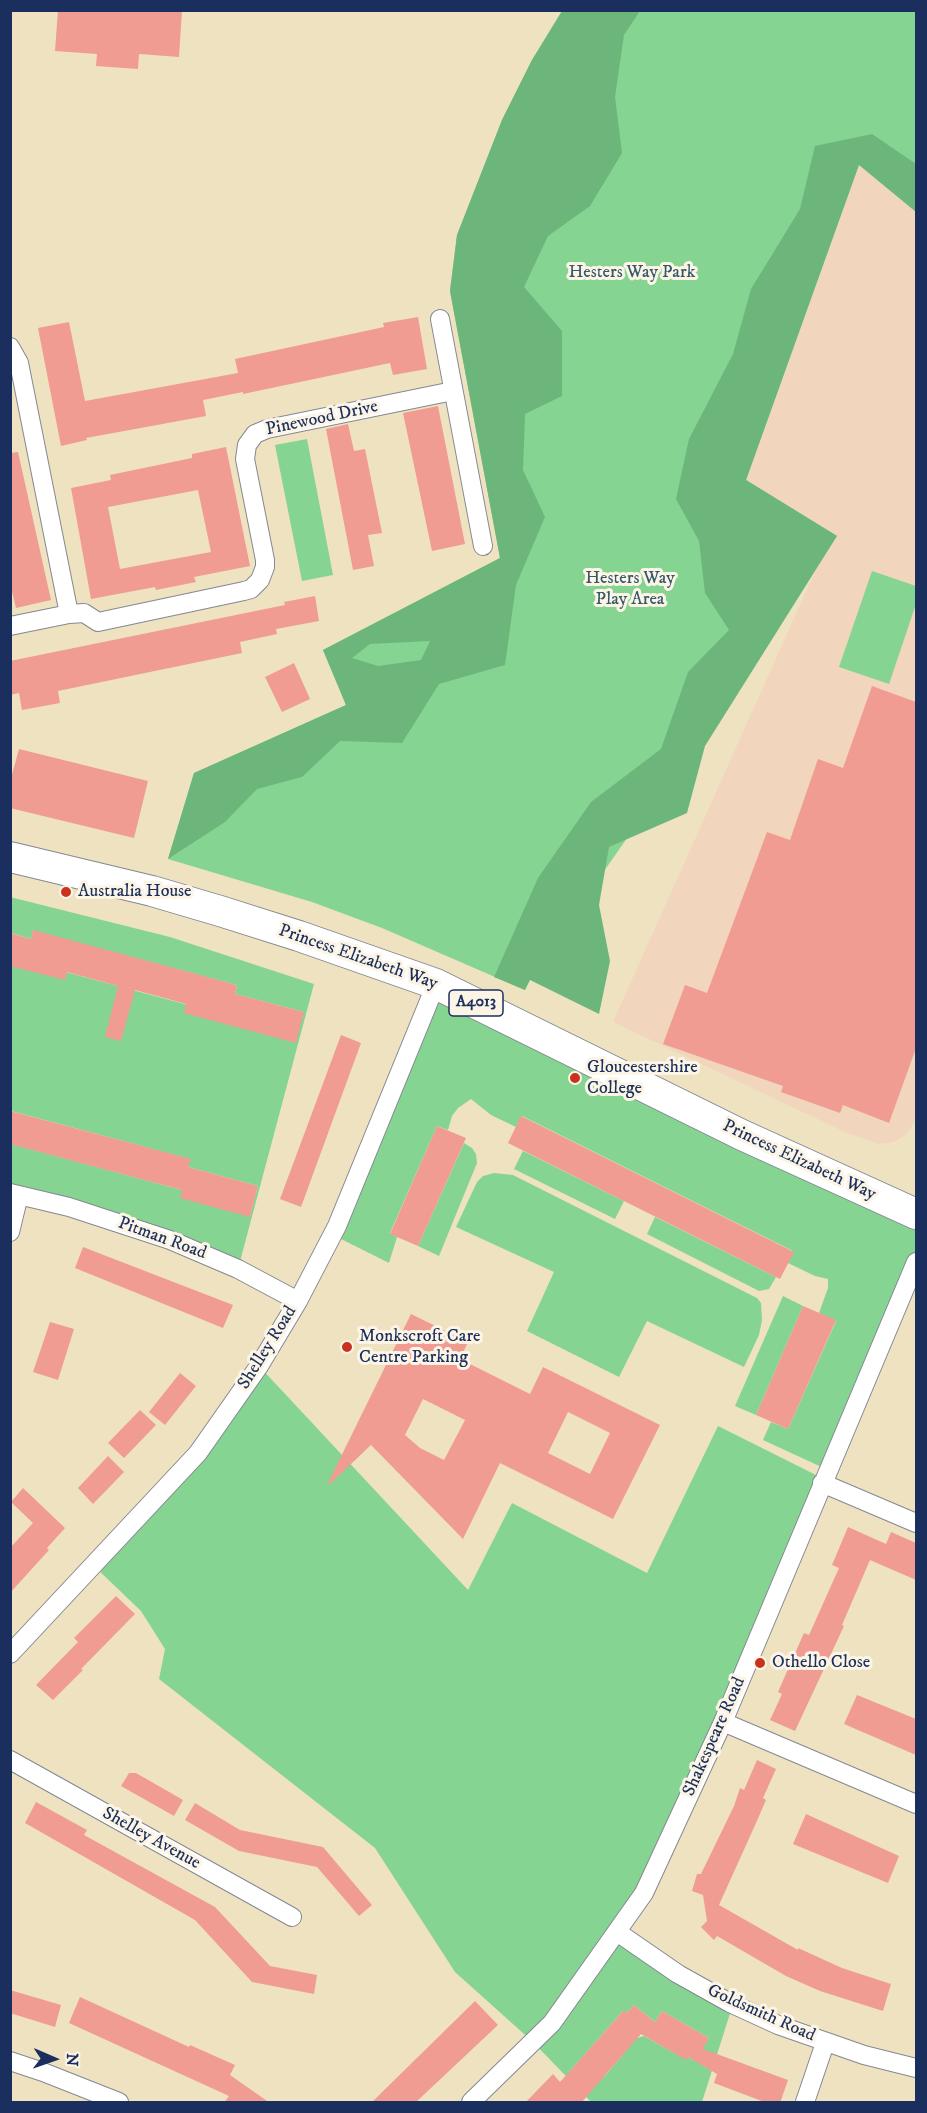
<!DOCTYPE html>
<html>
<head>
<meta charset="utf-8">
<style>
  body { margin:0 }
  #map { position:relative; width:927px; height:2113px; overflow:hidden; background:#eee2c1; font-family:"IM FELL DW Pica",serif }
  canvas { display:block }
  .frame { position:absolute; inset:0; border:12px solid #1b2f5e; pointer-events:none }
  .north { position:absolute; left:24px; top:2029px; width:60px; height:60px; -webkit-text-stroke:4px #fcf5e5; paint-order:stroke; rotate:92deg; font-size:16px; font-weight:700; line-height:24px; text-align:center; color:#1b2f5e }
  .north::after { content:''; display:block; margin:auto; width:21px; height:27px; background:#1b2f5e; clip-path:polygon(50% 0,100% 100%,50% 72%,0 100%) }
</style>
</head>
<body>
<div id="map">
<canvas width="927" height="2113"></canvas>
<div class="frame"></div>
<div class="north">N</div>
</div>
<script>
const g = document.querySelector('canvas').getContext('2d');
g.lineJoin = 'round';
function fillPath(path, color) { g.fillStyle = color; g.fill(path, 'evenodd'); }
const poly = rows => new Path2D(rows.map(r => 'M' + r).join(''));
function strokePath(path, color, width, dash) { g.strokeStyle = color; g.lineWidth = width; g.lineCap = dash ? 'butt' : 'round'; g.setLineDash(dash || []); g.stroke(path); }
function write(font, color, halo, rows, align = 'center') {
  g.font = font + ' "IM FELL DW Pica",serif'; g.lineWidth = 6; g.setLineDash([]); g.textBaseline = 'middle'; g.strokeStyle = halo; g.fillStyle = color; for (const [text, x, y, turn = 0] of rows) {
    g.save(); g.translate(x, y); g.rotate((+turn || 0) * Math.PI / 180); g.textAlign = isNaN(turn) ? turn : align; if (halo) g.strokeText(text, 0, 0); g.fillText(text, 0, 0); g.restore();
  }
}
fillPath(poly([
  [859,164,916,170,916,1119,907,1134,894,1142,878,1144,845,1132,613,1022,830,538,746,480]
]), '#f1d5bd');
fillPath(poly([
  [562,11,916,11,916,170,859,164,746,480,837,536,529,979,525,990,382,928,312,902,168,859,194,773,346,705,323,650,500,558,450,291,457,235,502,120,532,60],
  [307,439,333,575,302,581,275,445],
  [872,571,916,586,916,604,889,684,839,667],
  [10,897,170,937,314,984,238,1269,11,1193,11,1144,182,1190,250,1216,258,1186,188,1167,190,1159,11,1111,11,966,25,961,229,1016,304,1012,235,994,237,985,33,931,31,939,11,933],
  [436,984,916,1214,916,1262,828,1470,763,1440,771,1422,788,1429,836,1321,819,1313,828,1288,828,1279,815,1276,788,1263,793,1251,522,1116,516,1127,491,1115,471,1099,458,1108,452,1116,448,1130,437,1126,390,1233,397,1237,389,1263,333,1235],
  [464,1143,472,1148,476,1154,477,1163,439,1256,418,1246],
  [523,1151,624,1201,615,1219,514,1169],
  [494,1173,513,1175,757,1298,761,1303,762,1320,759,1335,744,1367,647,1321,619,1377,527,1331,554,1272,456,1227,477,1182,483,1176],
  [655,1217,776,1277,769,1289,759,1291,647,1234],
  [783,1296,803,1306,756,1415,735,1406],
  [259,1366,468,1590,512,1503,647,1573,718,1426,824,1479,618,1932,733,2004,702,2102,591,2102,533,2042,455,1972,375,1848,159,1679,165,1649,141,1611,94,1566],
  [634,2005,655,2022,662,2011,709,2038,695,2061,679,2052,676,2054,644,2036,637,2038,604,2077,569,2072,623,2011,626,2013]
]), '#86d492');
fillPath(poly([
  [562,11,640,11,624,35,615,97,622,153,590,206,548,236,524,287,562,331,562,396,525,414,523,470,545,517,516,585,505,665,439,684,402,743,340,741,302,777,257,789,225,822,168,859,194,773,346,705,323,650,500,558,450,291,457,235,502,120,532,60],
  [430,641,421,660,378,666,352,658,370,644],
  [872,134,916,164,916,212,859,165,746,480,837,536,705,746,687,813,609,847,599,905,610,961,599,1014,530,980,525,990,494,977,538,878,591,802,661,749,688,672,729,630,705,593,699,541,676,499,689,439,733,354,751,289,800,209,815,146]
]), '#6cb67c');
fillPath(poly([
  [58,10,182,10,179,57,139,54,138,69,96,66,97,54,55,51],
  [418,317,427,369,393,375,390,363,243,394,243,392,203,400,206,416,86,438,87,440,61,446,38,328,69,322,85,401,238,373,235,359,384,327,383,323],
  [438,406,465,544,432,551,403,413],
  [348,424,354,451,365,449,382,533,368,535,374,566,353,570,326,429],
  [226,447,250,566,194,577,196,582,156,590,155,587,91,599,71,488,111,480,110,475,192,458,192,454],
  [198,490,211,552,120,569,108,507],
  [18,452,51,600,16,608,10,583,10,453],
  [315,596,319,621,276,629,277,634,240,642,242,653,58,691,60,703,22,710,19,693,10,695,10,661,285,605,284,602],
  [294,663,310,699,282,712,265,677],
  [872,686,916,702,916,1048,889,1123,843,1105,840,1113,781,1092,783,1086,663,1044,685,985,707,993,767,832,790,840,818,759,843,768],
  [19,749,148,781,134,838,10,808,10,782],
  [33,930,237,985,235,994,304,1012,296,1043,184,1013,186,1004,135,990,121,1041,105,1037,118,986,67,972,65,980,10,966,10,933,31,939],
  [341,1035,361,1043,301,1207,280,1199],
  [10,1111,191,1159,188,1167,258,1186,250,1217,180,1198,182,1190,10,1144],
  [521,1116,794,1252,780,1279,508,1143],
  [437,1126,466,1138,418,1246,390,1234],
  [83,1247,233,1305,223,1328,75,1268],
  [803,1306,836,1320,788,1429,756,1415],
  [411,1314,468,1342,460,1359,530,1394,543,1367,660,1425,613,1519,500,1463,463,1539,371,1445,330,1484,328,1483],
  [423,1399,465,1420,444,1460,420,1448,405,1435],
  [568,1412,610,1433,590,1474,548,1453],
  [50,1322,74,1329,58,1380,33,1372],
  [180,1373,196,1386,165,1425,149,1412],
  [140,1410,156,1425,124,1458,108,1443],
  [108,1456,124,1472,93,1504,78,1488],
  [23,1488,65,1528,47,1548,49,1550,10,1593,10,1548,33,1523,11,1502],
  [848,1527,886,1544,891,1532,916,1543,916,1580,870,1560,842,1625,844,1626,795,1731,770,1720,782,1694,778,1692,804,1633,809,1635,839,1568,832,1565],
  [116,1596,135,1614,81,1669,83,1670,53,1700,36,1685,78,1642,74,1638],
  [857,1695,916,1719,916,1755,844,1724],
  [757,1760,776,1769,763,1798,766,1800,756,1823,719,1905,798,1950,798,1948,842,1968,891,1984,883,2011,820,1991,786,1976,717,1936,714,1940,701,1927,707,1921,703,1895,692,1891,697,1874,701,1874,734,1806,740,1788,744,1790],
  [129,1773,136,1773,183,1800,174,1816,121,1786],
  [36,1802,87,1830,84,1835,215,1907,270,1966,317,1975,314,1994,252,1982,195,1920,25,1823],
  [195,1803,240,1830,323,1847,372,1905,359,1916,317,1867,239,1851,185,1820],
  [806,1814,899,1856,888,1883,793,1844],
  [10,1990,61,2005,55,2027,10,2013],
  [80,1997,189,2047,190,2045,235,2065,230,2075,270,2103,224,2103,229,2096,69,2023],
  [475,2001,498,2025,415,2103,371,2103],
  [634,2005,655,2022,662,2011,709,2038,703,2049,788,2080,780,2103,767,2103,714,2083,717,2074,688,2057,686,2060,641,2034,581,2103,525,2103,553,2074,560,2082,624,2010,626,2013]
]), '#f09c92');
const street = poly([
  [440,319,483,546],
  [10,347,19,363,69,614,84,613,98,622,244,591,251,589,260,580,265,567,265,560,245,459,247,445,255,434,267,429,453,391],
  [10,626,69,614],
  [10,1193,69,1207,170,1240,238,1269,298,1301],
  [10,1232,19,1195],
  [822,1483,916,1523],
  [10,1654,198,1453,259,1366,298,1301,337,1226,436,984],
  [723,1722,916,1804],
  [10,1760,292,1917],
  [617,1932,678,1974,730,2003,778,2025,864,2055,916,2068],
  [10,2061,43,2072,119,2102],
  [471,2102,552,2023,644,1893,723,1722,916,1262],
  [805,2102,825,2043]
]);
const primary = poly([
  [10,857,152,891,220,911,299,936,436,984,742,1135,916,1214]
]);
strokePath(street, '#848890', 20);
strokePath(primary, '#848890', 32);
strokePath(street, '#fff', 18);
strokePath(primary, '#fff', 30);
for (const [x, y, r, color] of [
  [66,892,6,"#c8321e"],
  [575,1078,6,"#c8321e"],
  [347,1347,6,"#c8321e"],
  [760,1663,6,"#c8321e"]
]) { const dot = new Path2D(); dot.arc(x, y, r, 0, 2 * Math.PI); g.fillStyle = color; g.fill(dot); strokePath(dot, '#fcf5e5', 2); }
for (const [x, y, w] of [
  [476,1003,54]
]) { const box = new Path2D(); box.roundRect(x - w / 2, y - 13, w, 26, 4.5); g.fillStyle = '#fcf5e5'; g.fill(box); strokePath(box, '#1b2f5e', 1.5); }
write('bold 16px', '#1b2f5e', null, [
  ["A4013",476,1003]
]);
write('18px', '#36586b', '#fcf5e5', [
  ["Hesters Way Park",632,273],
  ["Hesters Way",630,579],
  ["Play Area",630,600]
]);
write('18px', '#1b2f5e', '#fcf5e5', [
  ["Pinewood Drive",322,419,-12],
  ["Princess Elizabeth Way",358,958,19],
  ["Princess Elizabeth Way",799,1161,25],
  ["Pitman Road",162,1239,20],
  ["Shelley Road",268,1348,-58],
  ["Shakespeare Road",715,1737,-66],
  ["Shelley Avenue",151,1839,29],
  ["Goldsmith Road",761,2014,24]
]);
write('18px', '#1b2f5e', '#fcf5e5', [
  ["Australia House",78,892],
  ["Gloucestershire",587,1068],
  ["College",587,1089],
  ["Monkscroft Care",359,1337],
  ["Centre Parking",359,1358],
  ["Othello Close",772,1663]
], 'left');
</script>
</body>
</html>
